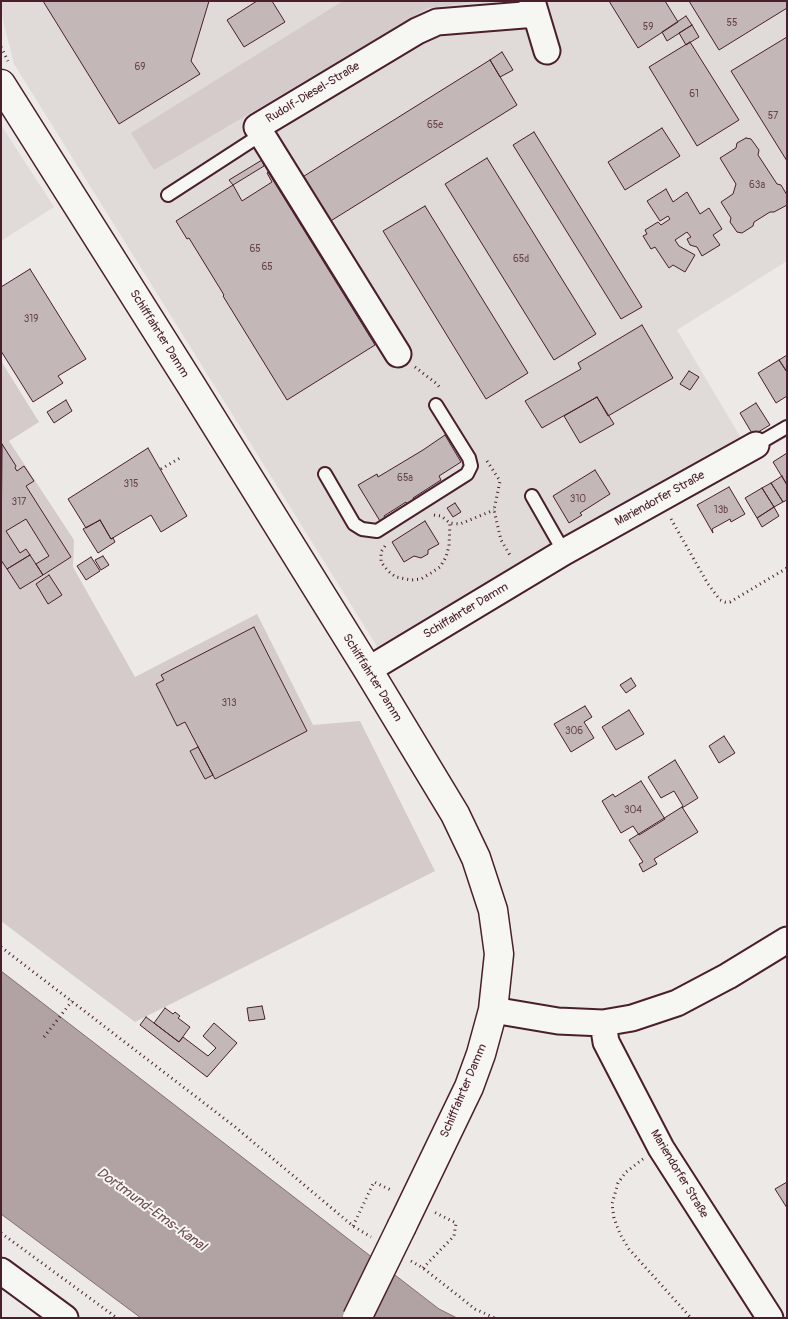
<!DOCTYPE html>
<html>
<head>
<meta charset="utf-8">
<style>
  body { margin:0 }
  #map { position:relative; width:788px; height:1319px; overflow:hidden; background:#ece9e6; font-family:Pangolin,sans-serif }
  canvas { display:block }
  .frame { position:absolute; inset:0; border:2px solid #4a1f2b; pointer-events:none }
</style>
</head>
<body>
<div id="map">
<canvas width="788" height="1319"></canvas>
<div class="frame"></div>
</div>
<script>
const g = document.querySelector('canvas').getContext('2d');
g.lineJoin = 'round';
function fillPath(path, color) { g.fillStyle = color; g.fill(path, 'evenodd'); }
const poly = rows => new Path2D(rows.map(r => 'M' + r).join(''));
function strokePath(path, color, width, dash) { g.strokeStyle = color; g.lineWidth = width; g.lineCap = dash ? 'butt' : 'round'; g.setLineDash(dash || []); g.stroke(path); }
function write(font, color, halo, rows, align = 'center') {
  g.font = font + ' Pangolin,sans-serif'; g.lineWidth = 4; g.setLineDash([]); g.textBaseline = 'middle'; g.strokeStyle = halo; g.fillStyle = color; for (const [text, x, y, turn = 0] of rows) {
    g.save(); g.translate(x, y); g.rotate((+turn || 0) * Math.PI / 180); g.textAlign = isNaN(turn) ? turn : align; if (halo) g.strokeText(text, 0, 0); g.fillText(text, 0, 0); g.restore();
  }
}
fillPath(poly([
  [1,1,787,1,787,261,677,330,741,438,378,648,14,64,3,20],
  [1,125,54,207,1,241]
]), '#e0dad8');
fillPath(poly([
  [343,1,479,1,428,8,154,170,131,133],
  [1,361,39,422,9,441,74,540,73,567,135,677,257,614,313,725,360,721,435,871,135,1022,1,921]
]), '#d4cbca');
const water = poly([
  [1,971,439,1309,457,1318,141,1318,1,1214,1,971]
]);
fillPath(water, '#b1a2a3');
strokePath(water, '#886e73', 1);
const building = poly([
  [43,1,209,1,191,61,200,74,119,124,43,1],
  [257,1,272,1,285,22,244,47,227,20,257,1],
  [609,1,665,1,678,22,638,48,609,1],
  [689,1,787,1,787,8,719,50,689,1],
  [686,16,692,25,667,41,662,32,686,16],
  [692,25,699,37,686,45,679,33,692,25],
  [787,37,787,161,731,71,787,37],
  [690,42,739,120,697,146,649,67,690,42],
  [502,52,513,70,500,77,490,60,502,52],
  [490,60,517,105,329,222,301,178,490,60],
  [662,128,680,156,625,190,608,162,662,128],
  [534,132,642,307,621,319,513,145,534,132],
  [746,138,751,139,759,150,758,155,777,184,781,185,787,195,787,205,774,212,770,212,754,222,753,226,742,233,737,232,730,222,731,218,721,202,733,194,736,184,720,158,736,148,737,143,746,138],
  [487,158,596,334,554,360,445,184,487,158],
  [262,160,264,166,233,185,229,180,262,160],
  [268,172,375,345,287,400,223,296,224,295,189,238,187,239,176,221,233,185,242,201,272,182,267,173,268,172],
  [666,189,673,202,687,192,700,214,709,208,722,229,713,235,720,245,702,256,697,247,690,245,687,239,691,237,687,232,675,240,679,246,695,255,685,272,673,265,669,268,655,247,651,249,643,236,647,234,645,230,658,222,661,225,670,219,668,216,660,221,647,201,666,189],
  [425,206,528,373,486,399,383,231,425,206],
  [30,269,86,359,58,376,63,383,33,402,1,351,1,287,30,269],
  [642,325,673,378,608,416,597,397,542,428,525,401,581,369,578,363,642,325],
  [787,355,787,372,779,360,787,355],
  [779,360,787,372,787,396,776,403,758,373,779,360],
  [689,371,699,377,690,390,680,384,689,371],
  [597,397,614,424,580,443,564,416,597,397],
  [66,400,72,411,54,423,47,412,66,400],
  [756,403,770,425,753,435,740,413,756,403],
  [445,435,461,462,439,476,441,480,413,498,414,500,407,504,406,502,384,516,385,518,380,521,358,485,377,474,378,477,423,450,445,435],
  [2,444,16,466,15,468,17,471,24,466,34,481,26,486,71,557,43,575,36,564,49,556,26,519,6,531,20,553,26,549,30,555,7,569,1,560,2,444],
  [148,448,187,516,161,532,151,515,111,539,100,520,86,528,68,499,148,448],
  [787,453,787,485,773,462,787,453],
  [595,470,610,494,580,513,582,515,569,523,553,496,595,470],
  [782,476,787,485,787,500,783,502,771,483,782,476],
  [771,483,783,502,774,507,762,488,771,483],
  [729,487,745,514,731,522,730,519,712,529,713,533,697,505,729,487],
  [762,488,774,507,757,518,745,498,762,488],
  [455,503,461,512,453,517,447,508,455,503],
  [774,507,779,516,762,527,757,518,774,507],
  [100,520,111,539,113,538,115,542,98,553,83,529,100,520],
  [425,521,439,544,428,550,428,554,421,558,414,556,404,562,392,542,425,521],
  [30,555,43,575,20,589,7,569,30,555],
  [103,556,109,565,101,570,95,560,103,556],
  [91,557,100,571,86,580,77,566,91,557],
  [49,575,62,595,48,604,36,584,49,575],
  [254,627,307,731,215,779,185,722,177,726,156,684,164,680,161,675,254,627],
  [631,678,636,686,626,693,620,685,631,678],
  [585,706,592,717,584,722,594,738,571,752,554,724,585,706],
  [629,710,644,734,616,750,602,727,629,710],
  [724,736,735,753,719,763,709,746,724,736],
  [198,747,213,775,205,779,190,751,198,747],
  [675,760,698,798,682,808,683,806,674,791,661,798,648,777,675,760],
  [641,781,665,819,639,835,633,826,621,833,602,801,613,794,615,797,641,781],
  [682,807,698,832,654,859,657,864,643,872,639,864,643,862,629,840,682,807],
  [262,1006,265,1019,249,1021,247,1008,262,1006],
  [165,1008,173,1014,175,1012,180,1016,178,1018,190,1027,179,1042,154,1023,165,1008],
  [146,1017,179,1042,183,1037,208,1056,216,1048,203,1036,214,1023,237,1043,207,1077,140,1025,146,1017],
  [787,1182,787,1208,775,1189,787,1182]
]);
fillPath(building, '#c4b7b7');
strokePath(building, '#4a1f2b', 1);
const lane = poly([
  [168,195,262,134],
  [756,445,787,427],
  [325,474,354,524,362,529,377,531,467,474,471,466,469,458,436,405],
  [532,496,564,552]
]);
const street = poly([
  [532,1,547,51],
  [398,354,257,127,417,31,437,22,536,14],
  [368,670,564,552,756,445],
  [493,1010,558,1021,603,1023,632,1018,677,1003,728,976,787,940],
  [603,1023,606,1042,661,1148,770,1318],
  [1,1271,65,1318]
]);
const secondary = poly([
  [1,84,191,385,368,670,455,814,476,858,493,910,499,954,493,1010,481,1054,469,1087,402,1226]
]);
strokePath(lane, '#4a1f2b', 16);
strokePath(street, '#4a1f2b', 29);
strokePath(secondary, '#4a1f2b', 31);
strokePath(poly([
  [1,47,8,61],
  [415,367,437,384,441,389],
  [487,461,500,481,494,510,501,540,511,557],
  [161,469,180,458],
  [434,515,441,516,450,523,460,524,494,510],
  [671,519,708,584,720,600,725,602,730,602,787,568],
  [385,546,381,552,381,562,388,571,396,577,411,580,421,579,431,573,440,567,446,557,449,546,450,523],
  [1,947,234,1126,353,1226,371,1237],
  [44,1037,72,1001],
  [643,1159,626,1172,618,1183,612,1204,614,1218,620,1234,629,1249,691,1318],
  [353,1226,374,1182,393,1191],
  [1,1233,117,1318],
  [411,1261,423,1268,475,1309,495,1318],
  [423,1268,454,1236,456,1223,434,1212]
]), '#4a1f2b', 3, [1, 4]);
strokePath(lane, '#f6f6f2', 12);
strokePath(street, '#f6f6f2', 25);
strokePath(secondary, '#f6f6f2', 28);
const secondaryBridge = poly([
  [357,1318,402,1226]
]);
strokePath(secondaryBridge, '#4a1f2b', 31, []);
strokePath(secondaryBridge, '#f6f6f2', 28);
write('10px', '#68454e', null, [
  ["55",732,23],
  ["59",648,27],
  ["69",140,67],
  ["61",694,94],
  ["57",773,116],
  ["65e",435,125],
  ["63a",757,185],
  ["65",255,249],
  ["65d",521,259],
  ["65",267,267],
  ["319",31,319],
  ["65a",405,478],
  ["315",131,484],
  ["310",578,499],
  ["317",19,502],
  ["13b",721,510],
  ["313",229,703],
  ["306",574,731],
  ["304",633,810]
]);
write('12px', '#4a1f2b', '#f6f6f2', [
  ["Rudolf-Diesel-Straße",313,93,-31],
  ["Schifffahrter Damm",159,334,58],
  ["Mariendorfer Straße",660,499,-29],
  ["Schiffahrter Damm",466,611,-31],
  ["Schifffahrter Damm",372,678,58],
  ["Schifffahrter Damm",464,1091,-67],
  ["Mariendorfer Straße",679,1174,59]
]);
write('italic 14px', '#6e4d55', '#f6f6f2', [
  ["Dortmund-Ems-Kanal",151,1210,36]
]);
</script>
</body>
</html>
